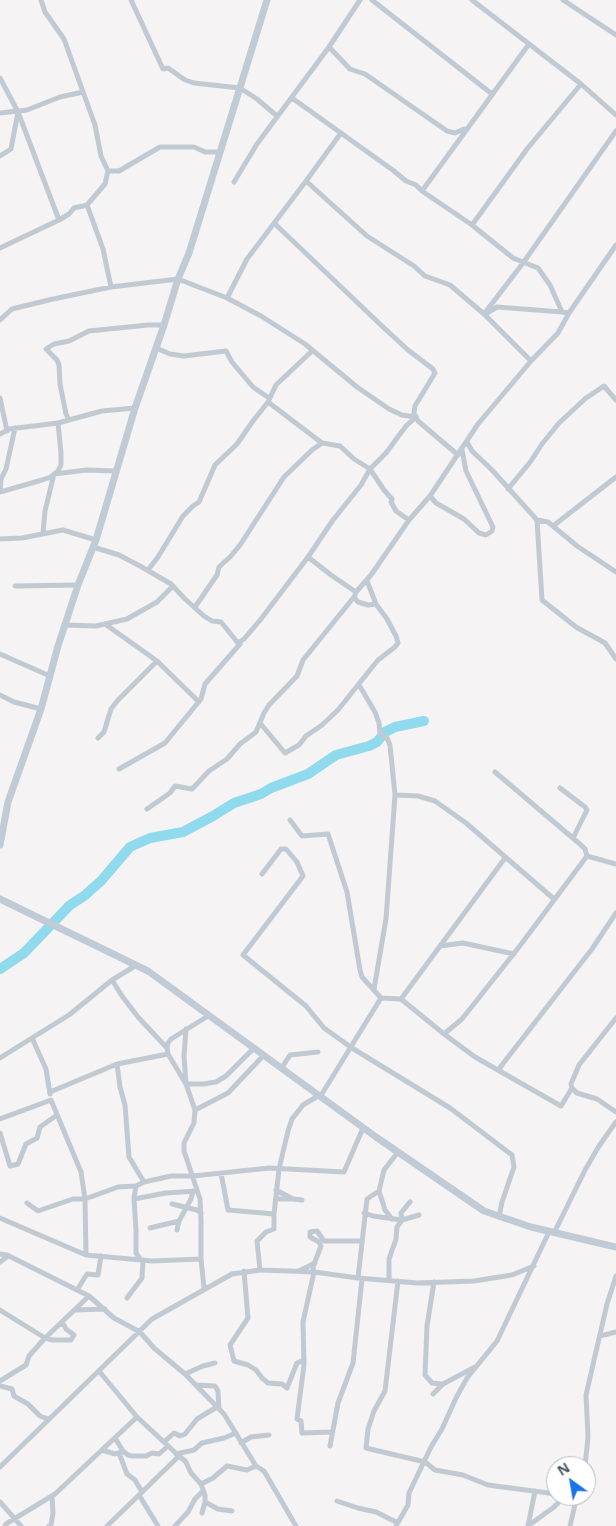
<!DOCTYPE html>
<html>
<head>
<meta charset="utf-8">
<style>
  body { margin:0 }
  #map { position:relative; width:616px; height:1526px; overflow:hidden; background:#f5f3f3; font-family:"Noto Sans",sans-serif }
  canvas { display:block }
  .north { position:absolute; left:546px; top:1456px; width:50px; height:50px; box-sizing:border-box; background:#fff; border:1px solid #b7bbc0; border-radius:50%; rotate:328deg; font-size:14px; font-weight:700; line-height:20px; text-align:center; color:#4a5661 }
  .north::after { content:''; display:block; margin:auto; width:18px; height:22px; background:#1a73e8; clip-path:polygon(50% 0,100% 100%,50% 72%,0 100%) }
</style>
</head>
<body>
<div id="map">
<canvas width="616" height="1526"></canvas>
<div class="north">N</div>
</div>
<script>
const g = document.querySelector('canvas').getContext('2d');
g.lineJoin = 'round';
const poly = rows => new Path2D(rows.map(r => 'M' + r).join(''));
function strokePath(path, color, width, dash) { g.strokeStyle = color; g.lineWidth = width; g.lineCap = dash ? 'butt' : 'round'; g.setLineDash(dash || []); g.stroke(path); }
strokePath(poly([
  [0,969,24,953,70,905,84,896,101,881,130,847,150,838,183,832,213,816,234,803,261,794,271,788,308,774,336,755,369,746,377,742,385,732,395,727,424,721]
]), '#90daee', 10);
strokePath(poly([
  [131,0,163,69,168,68,185,80,194,83,240,88,257,99,277,116],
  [372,0,492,94],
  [472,0,581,84,616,115],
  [563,0,616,35],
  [329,47,350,69,365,74,447,131,455,133,464,129],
  [0,78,18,112,59,220],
  [292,98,394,171,406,181,416,185,422,191,472,225,513,258,538,268,550,285,562,312,569,313],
  [0,113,27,110,60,97,83,92],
  [0,156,11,149,18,112],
  [108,171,119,171,160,147,194,147,205,152,219,152],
  [306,181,341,133],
  [234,182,257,144,329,47,360,0],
  [422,191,529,44],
  [87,205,103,249,111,287],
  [274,223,383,327,408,350,433,369,435,373,415,406,414,413,418,421,458,455],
  [472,225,527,149,581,84],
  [0,248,59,220,69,214,74,208,87,205,105,184,108,171,101,156,95,125,64,39,45,12,41,0],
  [227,298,247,259,306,181,367,236,414,266,425,276,450,285,484,314,531,361],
  [487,313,497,307,562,312],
  [484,314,523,263,616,131],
  [0,320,12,309,53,299,111,287,178,279,227,298,261,316,305,344,357,387,389,409,402,415,416,417],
  [156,348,170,354,184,356,226,351,232,362,253,387,269,398],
  [312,351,276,385,268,402,322,443,340,446,354,459,370,469,384,490,392,499,391,502,396,511,409,520],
  [0,398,7,431],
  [69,420,66,414,60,384,59,365,57,360,46,349,54,344,69,341,89,331,148,325,164,325],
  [0,434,9,429,58,423,102,411,135,408],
  [467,442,472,451,492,470,537,520,548,522,577,546,616,572],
  [508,489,531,461,542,444,559,423,586,398,604,386,616,400],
  [0,492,42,480,51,477,58,471,61,465,61,453,58,423],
  [0,492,1,479,6,469,15,428],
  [430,496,436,503,464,519,479,533,486,535,492,531,493,527,466,471,462,450],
  [537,520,542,600,576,627,605,643,616,659],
  [553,526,616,477],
  [43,533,45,511,54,474,87,470,115,471],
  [0,539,22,538,63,530,96,540],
  [93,547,119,555,140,566,171,584,185,599,204,616,212,621,221,622,238,643,244,639,261,619,308,557,331,575,356,592,371,575,409,520,430,496,478,424,531,361,558,333,569,313,616,245],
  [308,557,333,520,361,485,370,469,386,453,406,426,416,417],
  [148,570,158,557,183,516,193,506,199,502,215,465,237,444,253,421,268,402],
  [367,581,376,604],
  [15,586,78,585],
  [195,607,217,575,219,567,231,556,240,545,284,477,312,450,322,443],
  [105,624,157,661,199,702],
  [65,625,96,626,127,619,157,602,173,586],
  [0,654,50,676],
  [359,685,375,712,379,723,380,734,387,738,390,745,395,795,386,919,374,989],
  [0,695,14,702,41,709],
  [260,723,285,753,299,745,306,736,322,725,338,710,378,660,395,647,398,643,396,636,387,619,376,604,368,605,358,602,354,597,355,595],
  [98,738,104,732,111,709,118,700,157,661],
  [119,769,165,743,201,699,205,684,240,644],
  [560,788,585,807,587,810,573,838],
  [395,795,418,796,435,801,466,823,554,899],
  [147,809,170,793,175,786,192,789,209,771,227,759,240,744,256,732,264,713,269,705,297,676,303,660,354,597],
  [290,820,302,836,328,834,347,892,360,970,362,977,381,998,320,1097],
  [587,856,616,864],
  [262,874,281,849,286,849,297,862,303,876,243,955,306,1006,324,1028,352,1048,450,1108,512,1155,514,1167,502,1202,499,1217],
  [440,946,463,943,514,954],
  [112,980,122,996,138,1017,167,1048],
  [381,998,401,999,444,1034,462,1019,519,947,587,856,585,849,581,845,495,772],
  [401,999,505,858],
  [616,1018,579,1065,571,1084,572,1088,577,1093,597,1099,616,1112],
  [186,1029,184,1056,186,1084,204,1084,216,1082,226,1076,253,1049],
  [444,1034,475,1057,561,1106,572,1088],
  [32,1038,46,1069,50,1094],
  [0,1058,69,1015,112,980,135,966],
  [117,1064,120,1087,125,1105,129,1157,144,1182],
  [281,1069,290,1055,318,1052],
  [498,1070,592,949,616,913],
  [50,1092,117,1064,168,1054],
  [195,1110,228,1093,263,1056],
  [0,1119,51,1100,81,1172,85,1199,118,1187,136,1186,144,1182,171,1176,193,1176,269,1168,344,1172,363,1128],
  [0,1133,10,1166,18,1164,26,1144,37,1138,40,1127,57,1115],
  [221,1173,228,1210,274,1214,279,1169,288,1131,292,1119,303,1105,318,1096],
  [136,1186,134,1198,136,1230,136,1253,141,1260],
  [276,1190,293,1199,302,1200],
  [379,1191,385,1210,392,1219],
  [134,1199,166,1193,197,1191],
  [276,1199,293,1199],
  [410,1202,401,1213,402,1220,419,1215],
  [172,1204,197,1210,201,1213],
  [364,1213,373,1216,402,1220,397,1227,396,1239,389,1259,389,1280],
  [0,1218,86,1255,85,1199,73,1199,38,1211,27,1203],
  [150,1228,179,1221,191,1199,193,1191],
  [177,1230,179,1221],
  [554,1233,585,1170,599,1146,616,1122],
  [0,1254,7,1255,89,1296,45,1338,0,1310],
  [86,1255,152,1261,201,1259],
  [0,1262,8,1256],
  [260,1270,257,1241,266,1232,274,1229,274,1214],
  [244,1271,248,1318,230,1345,234,1361,248,1365,256,1370,262,1378,268,1383,282,1384,287,1388,297,1363,304,1360],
  [299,1271,315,1263],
  [358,1278,367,1199,379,1191,384,1170,398,1152],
  [398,1281,385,1391,374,1411,368,1429,366,1448,425,1462,435,1470,463,1475,488,1485,556,1494],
  [434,1282,427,1326,425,1375,432,1383,443,1384],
  [204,1288,201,1259,201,1220,200,1199,184,1151,184,1143,194,1123,195,1110,186,1084,168,1054,167,1048,168,1043,171,1039,208,1016],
  [77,1290,87,1274,98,1275,101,1256],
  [89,1296,114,1318,140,1332,154,1348,185,1374,224,1414,256,1466,264,1471,296,1526],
  [127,1298,142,1278,143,1260],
  [75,1310,105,1309],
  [600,1336,616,1332],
  [185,1374,203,1366,215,1363],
  [0,1381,26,1365,29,1356,45,1338,53,1340,71,1340,74,1335,66,1329,64,1325,60,1324],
  [196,1385,215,1386,218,1391,219,1409],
  [0,1386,12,1389,14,1396,28,1404,40,1416,48,1419],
  [433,1394,443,1384,475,1367],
  [137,1417,179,1456,139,1495],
  [333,1432,302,1433,301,1421,297,1419,304,1365,303,1322,314,1272,313,1267,321,1246,319,1242,310,1237,310,1232,317,1231,324,1241,362,1241],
  [164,1442,174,1433,180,1436,185,1434,197,1419,217,1407],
  [241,1443,251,1437,269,1435],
  [330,1446,338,1403,353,1363,362,1279],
  [102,1450,115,1454,121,1452,123,1451,115,1438],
  [123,1451,128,1455,132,1456,146,1456,152,1453,159,1454,168,1446],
  [119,1453,127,1474,135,1480,142,1492],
  [176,1454,194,1450,202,1443,224,1438,236,1433],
  [179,1456,186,1462,191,1473,201,1484,205,1495,205,1502,218,1509,232,1511],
  [585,1466,588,1437,586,1395,607,1304,616,1276],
  [0,1467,152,1319,232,1274,260,1270,289,1271,314,1272,358,1278,417,1283,447,1282,474,1281,512,1275,534,1266],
  [201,1484,213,1478,227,1466,247,1470,256,1466],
  [337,1501,358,1508,376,1512,398,1523],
  [0,1502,21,1526],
  [202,1513,205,1502],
  [5,1526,6,1524,55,1494,137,1417,99,1371],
  [49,1526,51,1525,53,1513,52,1496],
  [107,1526,139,1495,158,1526],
  [175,1526,188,1512,195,1499,203,1491],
  [396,1526,408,1505,409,1493,431,1447,442,1429,456,1398,467,1378,497,1341,549,1232],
  [528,1526,554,1507,565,1496],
  [528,1526,535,1491],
  [570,1526,577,1496]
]), '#c1cad2', 5);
strokePath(poly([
  [0,845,8,802,41,709,58,646,78,585,96,540,135,408,164,325,178,279,189,253,267,0],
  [0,899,148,971,376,1137,484,1211,531,1227,616,1247]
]), '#c1cbd6', 7);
</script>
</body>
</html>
